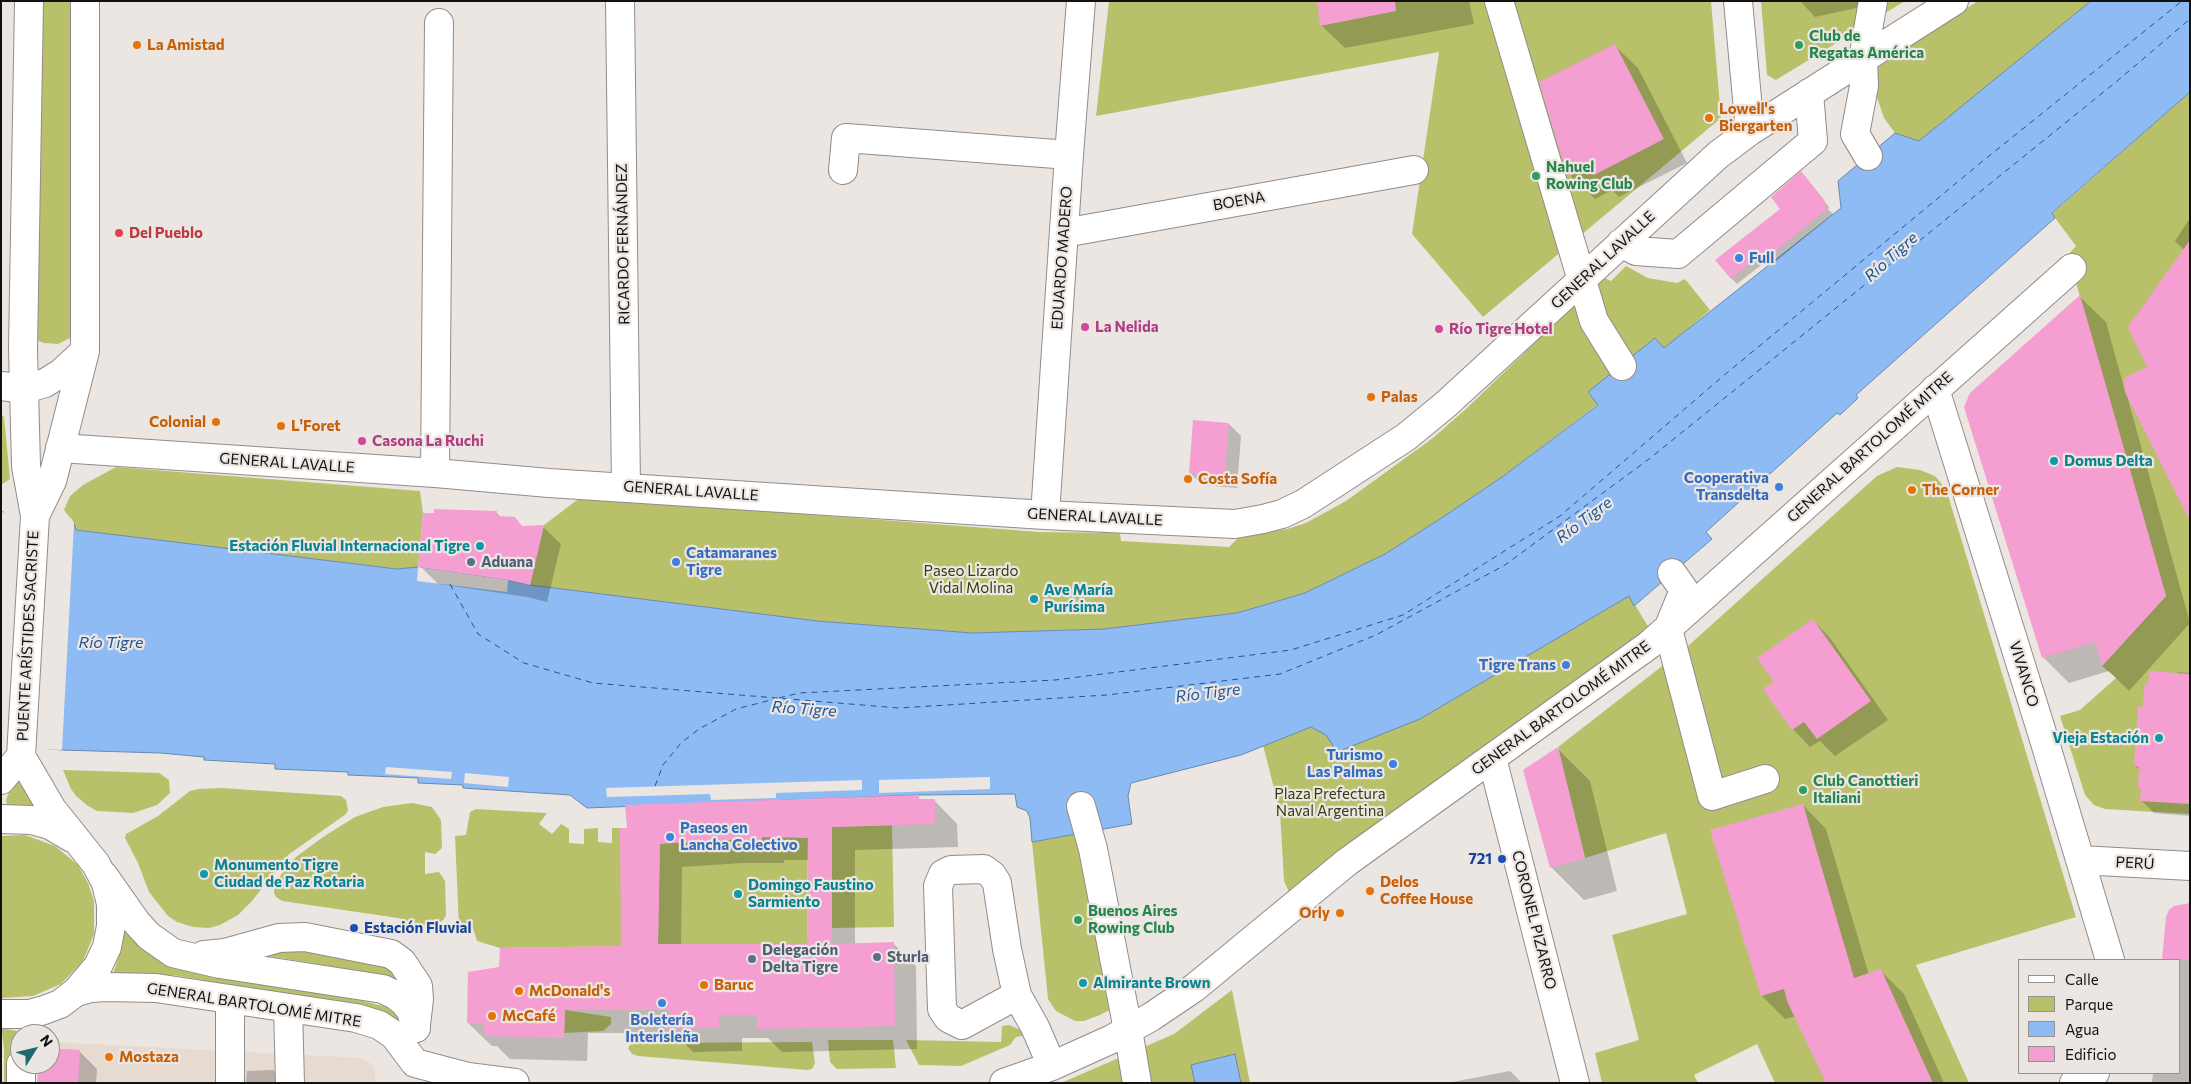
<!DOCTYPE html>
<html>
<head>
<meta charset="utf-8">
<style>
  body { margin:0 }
  #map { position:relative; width:2191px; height:1084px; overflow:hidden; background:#ece6e2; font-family:Commissioner,sans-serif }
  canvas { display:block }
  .frame { position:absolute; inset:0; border:2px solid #131110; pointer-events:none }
  .legend { position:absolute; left:2018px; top:959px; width:162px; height:115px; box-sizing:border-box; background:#ece6e2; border:1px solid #95918e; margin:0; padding:6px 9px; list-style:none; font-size:15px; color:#131110 }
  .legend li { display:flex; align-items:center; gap:10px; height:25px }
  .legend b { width:25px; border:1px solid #95918e }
  .north { position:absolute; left:10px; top:1024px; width:50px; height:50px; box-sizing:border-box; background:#ece6e2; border:1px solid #95918e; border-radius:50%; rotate:54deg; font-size:14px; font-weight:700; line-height:20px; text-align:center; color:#131110 }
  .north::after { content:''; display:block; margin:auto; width:18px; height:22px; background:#1f6b6b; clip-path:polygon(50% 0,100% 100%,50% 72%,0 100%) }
</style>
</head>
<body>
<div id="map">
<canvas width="2191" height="1084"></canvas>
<div class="frame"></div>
<ul class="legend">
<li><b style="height:6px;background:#fff"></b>Calle</li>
<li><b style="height:14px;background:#b8c16a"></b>Parque</li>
<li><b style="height:14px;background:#8ebbf4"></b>Agua</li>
<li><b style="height:14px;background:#f59ed1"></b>Edificio</li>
</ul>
<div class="north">N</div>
</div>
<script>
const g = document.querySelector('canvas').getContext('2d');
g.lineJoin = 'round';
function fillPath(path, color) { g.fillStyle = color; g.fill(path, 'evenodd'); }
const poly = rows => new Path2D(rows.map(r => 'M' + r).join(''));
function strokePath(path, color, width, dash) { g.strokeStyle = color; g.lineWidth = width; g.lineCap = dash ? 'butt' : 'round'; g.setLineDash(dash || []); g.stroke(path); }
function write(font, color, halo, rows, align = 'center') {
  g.font = font + ' Commissioner,sans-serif'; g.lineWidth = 4.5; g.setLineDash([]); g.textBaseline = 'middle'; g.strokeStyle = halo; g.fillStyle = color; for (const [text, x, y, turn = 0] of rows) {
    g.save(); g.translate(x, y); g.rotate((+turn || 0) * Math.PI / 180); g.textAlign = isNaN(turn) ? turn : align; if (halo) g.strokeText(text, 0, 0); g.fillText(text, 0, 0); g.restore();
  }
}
fillPath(poly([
  [55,1042,362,1058,374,1066,376,1083,38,1083,50,1064,50,1048]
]), '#e7dad1');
fillPath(poly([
  [38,1,77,1,72,337,58,344,44,343,39,341,34,334],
  [1109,1,1711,1,1721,118,1483,317,1412,234,1439,52,1096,116],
  [1761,1,1905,1,1776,80,1767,75],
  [1978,1,2091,1,1919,141,1895,133,1884,118,1869,74,1929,32],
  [2190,92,2190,814,2105,809,2094,805,2085,795,2060,716,2080,710,2116,678,2102,666,2166,596,2068,255,2076,246,2052,214],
  [1626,266,1648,278,1677,283,1685,279,1710,310,1664,349,1654,339,1588,393,1598,404,1502,477,1437,521,1385,554,1305,593,1237,613,1104,629,972,633,817,621,530,585,544,525,581,497,1039,532,1120,533,1121,541,1229,547,1240,536,1287,529,1306,523,1346,501,1433,438,1466,409,1603,277,1611,281],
  [1,415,4,417,10,479,1,485],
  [116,467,420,491,423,513,418,567,397,569,76,530,74,523,64,510,70,496,83,485],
  [1897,467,1920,470,1935,476,1946,489,2076,917,1916,965,1969,1083,1775,1083,1757,1044,1694,1075,1698,1083,1602,1083,1595,1053,1639,1040,1612,935,1687,914,1666,833,1585,858,1558,747,1688,646,1877,476],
  [1629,595,1649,628,1290,894,1284,881,1280,812,1263,745,1311,727,1326,735,1420,719],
  [63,770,159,773,169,780,170,793,157,805,133,813,97,811,88,806,76,796,71,789],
  [16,774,33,802,33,806,30,808,9,806,7,804,6,800],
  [221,788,341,796,346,800,348,810,346,814,288,855,252,901,238,915,220,925,209,928,193,927,177,922,168,916,149,892,138,863,125,838,126,834,158,816,190,791,199,789],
  [412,803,432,807,441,820,442,848,435,854,425,852,425,874,439,872,445,881,446,916,443,920,436,925,422,925,398,918,282,901,276,897,274,893,275,884,287,866,296,857,323,837,355,817,383,807],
  [476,809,547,813,539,824,552,834,561,824,569,829,569,843,584,844,584,829,598,828,598,842,612,843,612,828,627,828,632,946,500,948,477,941,473,928,459,928,455,836,466,835,470,812],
  [892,825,894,927,832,928,832,827],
  [808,826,807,944,658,944,660,831],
  [1097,829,1130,999,1100,1015,1084,1021,1075,1021,1056,1011,1048,999,1032,842],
  [25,835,55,846,78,865,88,883,94,901,94,934,83,961,61,984,33,996,2,998,1,836],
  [125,929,168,964,177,969,363,1001,387,1007,398,1017,400,1022,363,1007,173,975,113,974,119,956],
  [303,948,380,963,392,971,395,979,380,974,262,955,263,952],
  [1232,990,1250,1083,1061,1083,1174,1034],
  [565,1010,611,1017,611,1024,603,1031,564,1033],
  [1009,1025,1023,1031,1026,1035,1016,1037,1010,1045,961,1066,919,1065,906,1040,1001,1042,1002,1026],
  [1,1028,17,1031,10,1054,9,1083,4,1083,4,1048],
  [828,1040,893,1040,896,1068,837,1069,830,1062],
  [812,1042,815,1063,812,1069,808,1070,638,1056,632,1054,628,1048,630,1045,638,1043]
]), '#b8c16a');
const water = poly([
  [2091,1,2190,1,2190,92,2052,213,2055,218,1856,395,1858,398,1840,415,1837,413,1706,532,1712,539,1634,606,1629,596,1420,719,1337,752,1326,735,1311,727,1241,755,1131,783,1128,796,1132,824,1032,842,1030,818,1027,811,1017,807,1015,794,919,795,587,808,570,795,463,788,463,785,418,783,418,778,348,775,348,772,275,769,275,764,204,760,204,757,160,753,62,750,1,745,1,511,12,517,74,523,76,530,397,569,418,567,508,580,530,585,817,621,972,633,1104,629,1237,613,1305,593,1385,554,1437,521,1502,477,1598,405,1588,392,1655,338,1664,348,1841,208,1838,181,1895,133,1919,141,2091,1],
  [1235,1054,1241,1083,1195,1083,1191,1065,1235,1054]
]);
fillPath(water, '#8ebbf4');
strokePath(water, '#6988b0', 1);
fillPath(poly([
  [1,512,71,518,74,523,62,750,1,748],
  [418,567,508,580,507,592,417,581],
  [386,767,452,772,451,779,385,774],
  [465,773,509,777,508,787,464,783],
  [990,777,990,789,879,793,879,780],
  [862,780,862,790,776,793,776,798,711,800,710,794,607,797,606,788]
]), '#ece6e2');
fillPath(poly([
  [1318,1,1469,1,1474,24,1345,48,1321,25],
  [1800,1,1878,1,1879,3,1815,17],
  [1614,45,1638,68,1687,163,1619,197,1612,190,1595,199,1571,176,1564,160],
  [1801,173,1829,207,1828,209,1833,214,1775,262,1770,258,1737,284,1731,278,1781,209],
  [2190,218,2190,510,2126,392,2190,623,2129,691,2109,671,2069,683,2044,658,2080,297,2106,322,2125,391,2148,368,2184,250,2175,241],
  [1229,424,1241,436,1237,488,1202,485,1190,473],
  [496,512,502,518,514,518,523,527,543,527,561,544,547,602,527,597,438,584,420,566],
  [1813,620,1830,638,1888,720,1835,756,1820,741,1810,747,1793,729,1775,682],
  [2177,672,2190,673,2190,816,2154,813,2141,800,2142,791,2139,788,2140,770,2135,766,2144,708,2177,674],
  [1557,748,1590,781,1617,891,1584,900,1551,867],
  [918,797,922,801,934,800,957,824,958,847,855,850,855,944,893,943,916,966,917,1049,782,1052,768,1038,742,1038,742,1051,693,1052,674,1033,588,1033,587,1061,510,1059,497,1046,492,1046,468,1023,622,947,621,829],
  [784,860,809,860,808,945,681,945,682,867,743,863,784,863],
  [1803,805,1826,829,1869,975,1881,971,1904,994,1944,1083,1828,1083,1796,1016,1785,1019,1762,996],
  [2190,907,2190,1083,2152,1083,2153,1073,2180,1073,2180,960,2163,960,2167,917],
  [50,1049,79,1051,97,1069,96,1083,39,1083,39,1064,50,1064],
  [273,1070,286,1083,246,1083,247,1071],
  [1510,1071,1522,1083,1447,1083]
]), '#0003');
strokePath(poly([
  [450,584,478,634,524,663,593,683,899,708,1107,695,1280,674,1376,635,1505,565,1649,459,2116,82,2190,19],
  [779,698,799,693,1055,680,1291,650,1403,615,1560,516,1722,377,1984,160,2182,1],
  [655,786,663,765,681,743,699,729,736,709,775,699]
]), '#1d5595', 1, [6, 5]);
fillPath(poly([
  [1317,1,1395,1,1396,11,1320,26],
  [1615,44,1664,139,1594,175,1589,167,1570,176,1563,161,1539,82],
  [1801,171,1825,201,1823,202,1828,208,1768,257,1764,252,1731,279,1715,260,1780,209,1771,197],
  [2190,240,2190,521,2125,392,2124,378,2147,367,2128,327],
  [2080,295,2166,596,2102,666,2095,642,2042,658,1964,407,1970,393],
  [1193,420,1229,423,1225,476,1189,473],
  [434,509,497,511,496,516,515,517,522,526,544,525,530,585,508,580,418,567,423,513,434,513],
  [1813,619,1871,701,1817,739,1804,722,1792,730,1763,689,1774,682,1757,658],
  [2149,671,2190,674,2190,804,2140,801,2141,789,2138,789,2139,767,2134,766,2138,706,2143,707,2144,685,2148,685],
  [1558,747,1585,858,1550,868,1523,770],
  [919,795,919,799,935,799,935,824,832,827,832,944,894,942,895,1026,757,1029,757,1015,719,1015,719,1028,668,1029,669,1010,565,1010,564,1038,485,1036,484,1024,467,1023,468,972,499,967,500,948,621,946,620,828,627,828,625,805],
  [762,837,808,838,807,944,658,944,660,844,719,840,762,840],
  [1803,804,1854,978,1881,969,1933,1083,1826,1083,1787,1001,1784,989,1761,996,1710,830],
  [2190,903,2190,960,2162,960,2166,917,2169,910,2174,906],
  [50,1048,80,1050,78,1083,37,1083,38,1064,50,1064]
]), '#f59ed1');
const minor = poly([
  [620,1,626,487],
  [1499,1,1594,321,1622,366],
  [1738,1,1750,131],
  [1868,156,1855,134,1864,86,1863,59,1873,1],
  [843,170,846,138,1069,155],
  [1064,233,1414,170],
  [1621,243,1636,251,1678,254,1813,141,1809,93],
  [1,386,25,389],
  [1935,389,2043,736,2110,960],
  [60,448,435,473,549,483,1045,515,1235,524,1263,519,1282,514,1303,504,1406,437,1445,405,1718,155,1750,131,1954,1],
  [435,473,439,23],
  [1045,515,1069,155,1081,1],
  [1672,573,1684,590,1668,629,1712,796,1765,779],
  [1492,758,1575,1083],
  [1081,806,1093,849,1128,1030,1137,1083],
  [2080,860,2190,866],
  [104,876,137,923,149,936,173,953,220,964,383,989,395,995,404,1002,411,1011,416,1028],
  [204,955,225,953,279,938,305,937,391,954,402,962,418,986,419,999,416,1025],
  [76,992,91,988,106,987,156,988,356,1018,379,1025,394,1035,415,1063,468,1077,515,1083],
  [1017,995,962,1025,948,1018,942,1009,938,886,943,874,951,870,984,869,992,875,997,883,1007,949,1017,995,1035,1027,1052,1066],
  [288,1008,290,1083],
  [230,1083,230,999],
  [1004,1083,1052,1066,1112,1039,1151,1017,1194,988,1347,862,1649,645,2072,268],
  [2074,1083,2095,1073]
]);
const major = poly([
  [25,389,45,383,61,373,85,351],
  [35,516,52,481,85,351,85,1],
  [21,756,35,516,26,466,23,349,29,1],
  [1,780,21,756],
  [1,819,32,820,50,825,72,838],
  [1,1014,30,1014,44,1010,60,1004,76,992,98,966,107,947,111,926,111,904,106,883,96,864,52,809,21,756],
  [21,1064,21,1083]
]);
strokePath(minor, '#928c89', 30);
strokePath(major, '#928c89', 30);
strokePath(minor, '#fff', 28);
strokePath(major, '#fff', 28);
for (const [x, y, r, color] of [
  [137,45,5,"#e8710a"],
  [1799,45,5,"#2e9e5b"],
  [1709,118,5,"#e8710a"],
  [1536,176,5,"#2e9e5b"],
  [119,233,5,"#e0444e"],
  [1739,258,5,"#3f7fe0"],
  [1085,327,5,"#d1479c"],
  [1439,329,5,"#d1479c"],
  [1371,397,5,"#e8710a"],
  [216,422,5,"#e8710a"],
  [281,426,5,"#e8710a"],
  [362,441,5,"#d1479c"],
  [2054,461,5,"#0f9aa8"],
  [1188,479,5,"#e8710a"],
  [1779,487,5,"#3f7fe0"],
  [1912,490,5,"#e8710a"],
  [480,546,5,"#0f9aa8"],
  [471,562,5,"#5c6f8a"],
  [676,562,5,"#3f7fe0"],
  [1034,599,5,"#0f9aa8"],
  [1566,665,5,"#3f7fe0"],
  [2159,738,5,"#0f9aa8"],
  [1393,764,5,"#3f7fe0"],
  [1803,790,5,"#2e9e5b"],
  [670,837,5,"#3f7fe0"],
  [1502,859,5,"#1a4fb4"],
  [204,874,5,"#0f9aa8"],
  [1370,891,5,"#e8710a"],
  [738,894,5,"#0f9aa8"],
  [1340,913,5,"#e8710a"],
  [1078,920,5,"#2e9e5b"],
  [354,928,5,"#1a4fb4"],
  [877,957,5,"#5c6f8a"],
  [752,959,5,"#5c6f8a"],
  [1083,983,5,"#0f9aa8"],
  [704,985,5,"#e8710a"],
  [519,991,5,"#e8710a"],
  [662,1003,5,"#3f7fe0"],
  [492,1016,5,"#e8710a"],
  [109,1057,5,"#e8710a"]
]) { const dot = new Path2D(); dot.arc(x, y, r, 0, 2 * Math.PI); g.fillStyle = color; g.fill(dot); strokePath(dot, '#ece6e2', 2); }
write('bold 15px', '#27864d', '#ece6e2', [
  ["Club de",1809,36],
  ["Regatas América",1809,53],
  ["Nahuel",1546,167],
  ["Rowing Club",1546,184],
  ["Club Canottieri",1813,781],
  ["Italiani",1813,798],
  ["Buenos Aires",1088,911],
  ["Rowing Club",1088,928]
], 'left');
write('bold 15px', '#c56008', '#ece6e2', [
  ["La Amistad",147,45],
  ["Lowell's",1719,109],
  ["Biergarten",1719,126],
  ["Palas",1381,397],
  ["Colonial",206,422,"right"],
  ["L'Foret",291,426],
  ["Costa Sofía",1198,479],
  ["The Corner",1922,490],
  ["Delos",1380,882],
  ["Coffee House",1380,899],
  ["Orly",1330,913,"right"],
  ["Baruc",714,985],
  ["McDonald's",529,991],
  ["McCafé",502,1016],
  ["Mostaza",119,1057]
], 'left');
write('15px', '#131110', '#ece6e2', [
  ["BOENA",1239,201,-10],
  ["RICARDO FERNÁNDEZ",623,244,-91],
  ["EDUARDO MADERO",1062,258,-86],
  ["GENERAL LAVALLE",1603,260,-43],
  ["GENERAL BARTOLOMÉ MITRE",1870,447,-42],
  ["GENERAL LAVALLE",287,463,4],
  ["GENERAL LAVALLE",691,491,4],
  ["GENERAL LAVALLE",1095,517,3],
  ["PUENTE ARÍSTIDES SACRISTE",28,636,-87],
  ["VIVANCO",2024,674,73],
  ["GENERAL BARTOLOMÉ MITRE",1561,708,-36],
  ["PERÚ",2135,863,3],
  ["CORONEL PIZARRO",1534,920,76],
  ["GENERAL BARTOLOMÉ MITRE",254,1005,9]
]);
write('bold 15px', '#be3a42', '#ece6e2', [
  ["Del Pueblo",129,233]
], 'left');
write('bold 15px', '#366cbe', '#ece6e2', [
  ["Full",1749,258],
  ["Cooperativa",1769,478,"right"],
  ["Transdelta",1769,495,"right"],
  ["Catamaranes",686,553],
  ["Tigre",686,570],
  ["Tigre Trans",1556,665,"right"],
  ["Turismo",1383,755,"right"],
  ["Las Palmas",1383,772,"right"],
  ["Paseos en",680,828],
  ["Lancha Colectivo",680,845],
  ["Boletería",662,1020,"center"],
  ["Interisleña",662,1037,"center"]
], 'left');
write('bold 15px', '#b23c85', '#ece6e2', [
  ["La Nelida",1095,327],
  ["Río Tigre Hotel",1449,329],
  ["Casona La Ruchi",372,441]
], 'left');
write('bold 15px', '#0d838f', '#ece6e2', [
  ["Domus Delta",2064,461],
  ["Estación Fluvial Internacional Tigre",470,546,"right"],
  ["Ave María",1044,590],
  ["Purísima",1044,607],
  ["Vieja Estación",2149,738,"right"],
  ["Monumento Tigre",214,865],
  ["Ciudad de Paz Rotaria",214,882],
  ["Domingo Faustino",748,885],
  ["Sarmiento",748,902],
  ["Almirante Brown",1093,983]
], 'left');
write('bold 15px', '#4e5e75', '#ece6e2', [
  ["Aduana",481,562],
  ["Delegación",762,950],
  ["Delta Tigre",762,967],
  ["Sturla",887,957]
], 'left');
write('15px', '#373b13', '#ece6e2', [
  ["Paseo Lizardo",971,571],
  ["Vidal Molina",971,588],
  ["Plaza Prefectura",1330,794],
  ["Naval Argentina",1330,811]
]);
write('bold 15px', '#164399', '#ece6e2', [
  ["721",1492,859],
  ["Estación Fluvial",364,928,"left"]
], 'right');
write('italic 16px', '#1d5595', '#ece6e2', [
  ["Río Tigre",1891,257,-42],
  ["Río Tigre",1584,520,-37],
  ["Río Tigre",111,643],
  ["Río Tigre",1208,693,-7],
  ["Río Tigre",804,709,4]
]);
</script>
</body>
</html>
